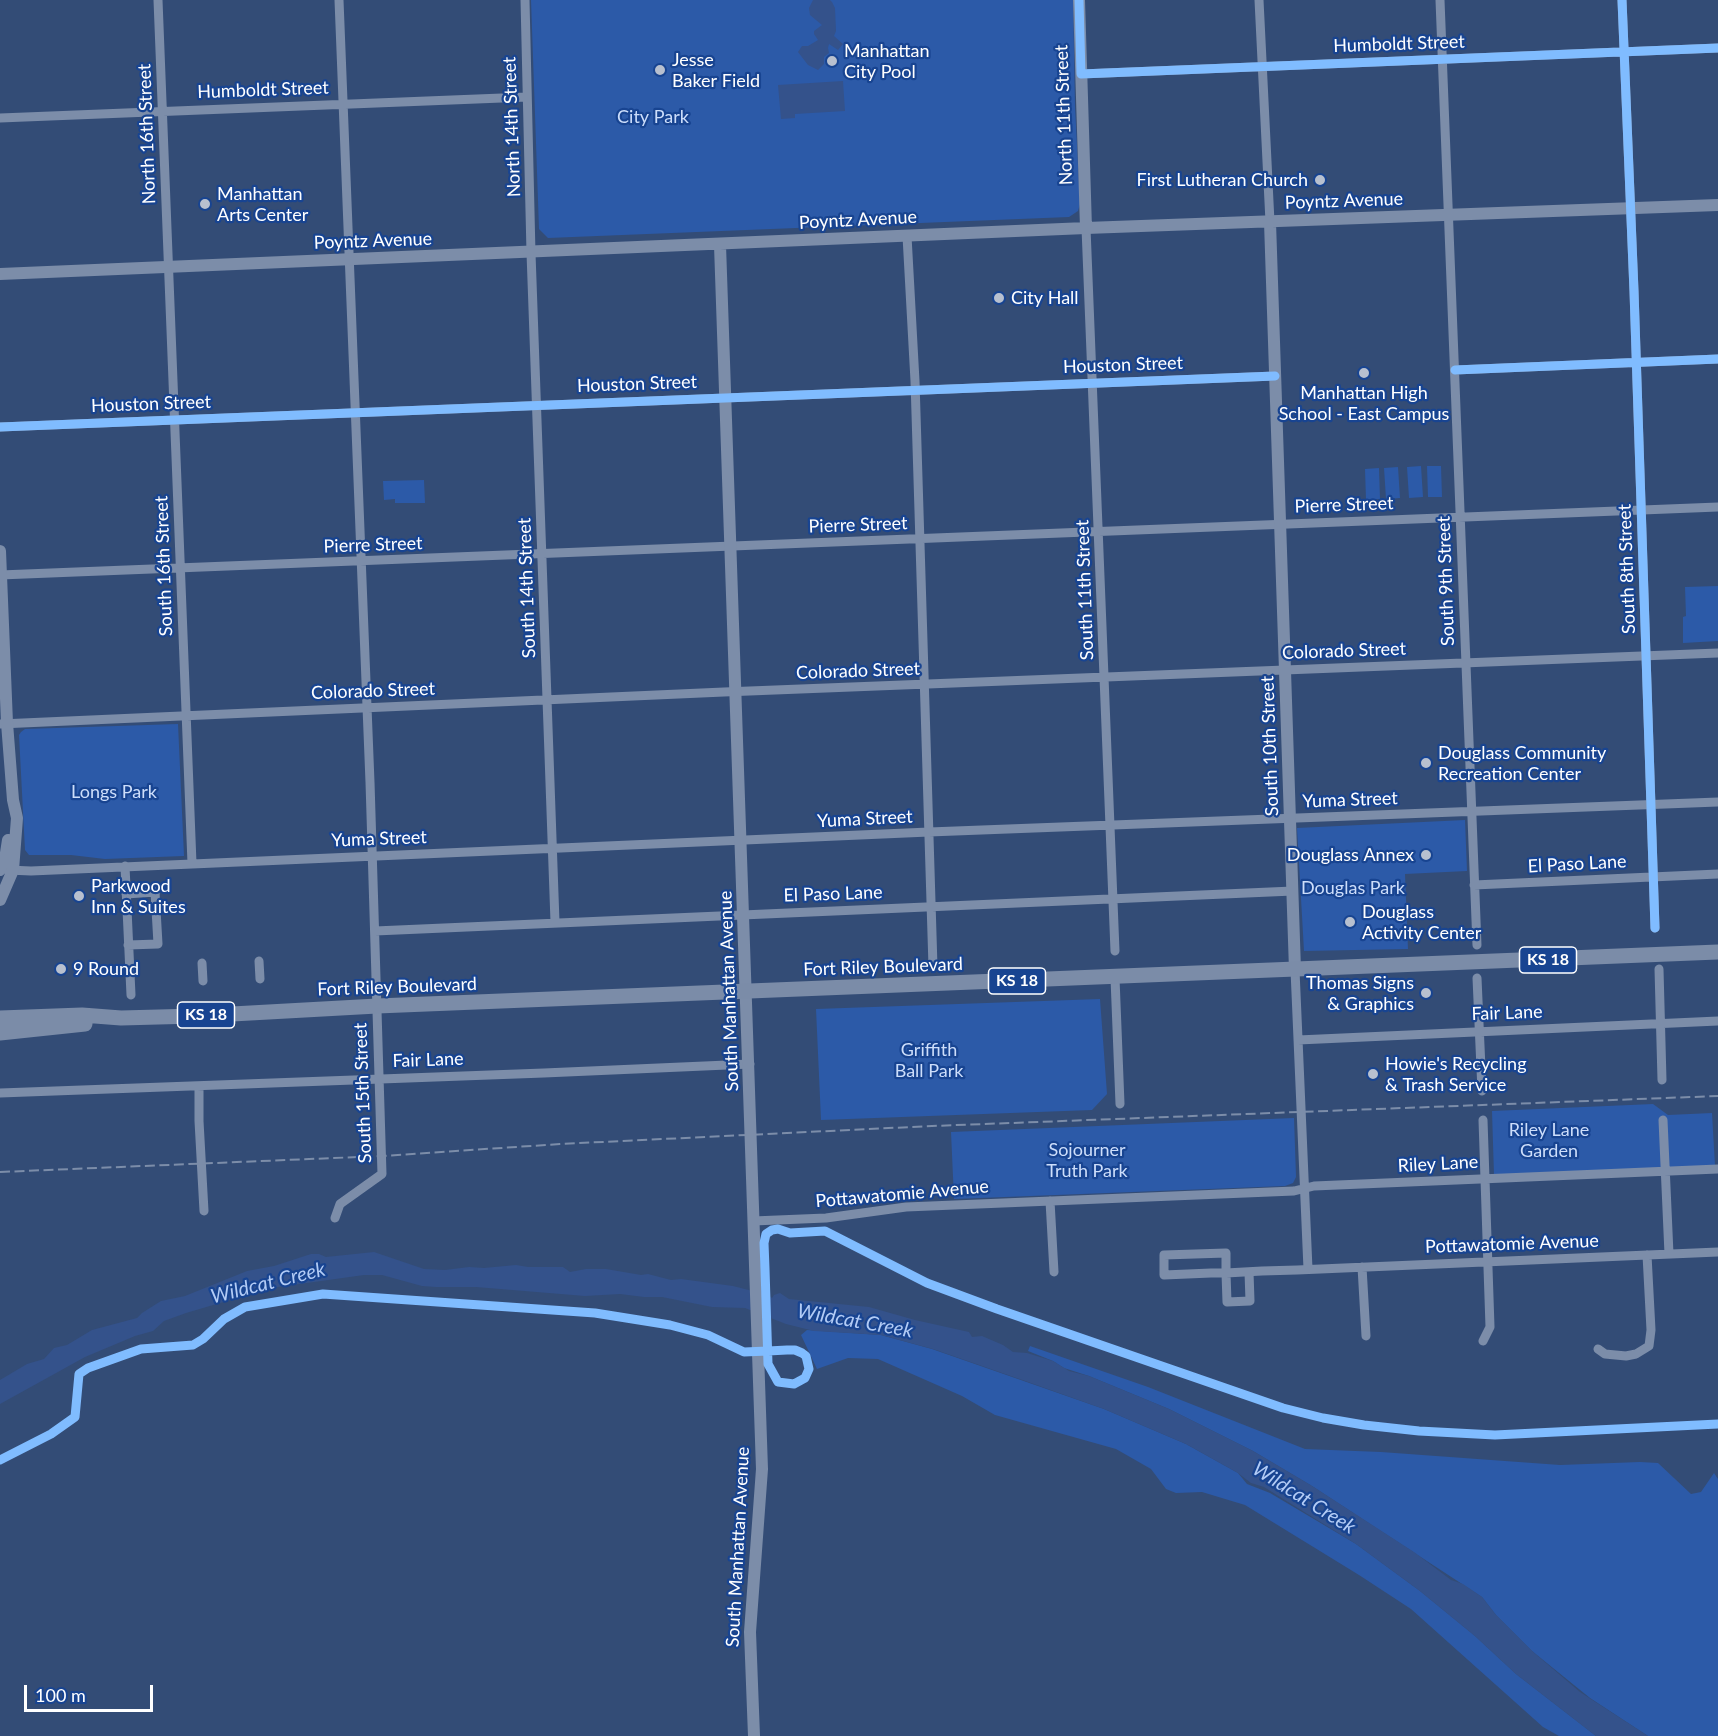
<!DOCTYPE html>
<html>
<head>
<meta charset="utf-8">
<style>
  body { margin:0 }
  #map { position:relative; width:1718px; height:1736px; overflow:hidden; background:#334c76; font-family:Lato,sans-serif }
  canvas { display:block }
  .scale { position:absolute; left:24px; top:1685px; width:129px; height:27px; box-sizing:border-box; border:3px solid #fff; border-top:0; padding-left:8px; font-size:18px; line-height:21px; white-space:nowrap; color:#fff; -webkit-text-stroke:4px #184491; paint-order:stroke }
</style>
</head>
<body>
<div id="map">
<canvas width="1718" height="1736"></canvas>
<div class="scale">100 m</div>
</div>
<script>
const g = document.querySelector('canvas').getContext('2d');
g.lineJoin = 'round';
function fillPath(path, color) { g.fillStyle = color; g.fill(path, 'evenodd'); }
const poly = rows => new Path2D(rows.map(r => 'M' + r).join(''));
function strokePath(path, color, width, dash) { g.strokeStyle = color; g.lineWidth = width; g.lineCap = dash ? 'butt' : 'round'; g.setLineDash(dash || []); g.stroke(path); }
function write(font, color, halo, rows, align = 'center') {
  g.font = font + ' Lato,sans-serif'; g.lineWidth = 4.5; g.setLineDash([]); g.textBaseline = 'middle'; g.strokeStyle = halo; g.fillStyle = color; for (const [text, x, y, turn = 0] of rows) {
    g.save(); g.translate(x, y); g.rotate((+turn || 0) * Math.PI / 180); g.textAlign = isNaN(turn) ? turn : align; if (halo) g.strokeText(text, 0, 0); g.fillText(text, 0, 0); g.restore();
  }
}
fillPath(poly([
  [531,0,1073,0,1075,106,1080,204,1078,211,1069,217,548,238,539,229],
  [1421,466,1423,497,1409,498,1407,467],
  [1427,466,1441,466,1442,497,1428,497],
  [1398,467,1400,498,1386,499,1384,468],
  [1379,468,1380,499,1366,500,1365,469],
  [424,480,425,503,395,503,395,499,384,500,383,481],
  [1718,586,1718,641,1683,643,1683,617,1686,616,1685,587],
  [178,724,184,856,105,859,71,855,29,855,25,850,19,735,21,732,25,729],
  [1465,820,1467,871,1405,874,1408,949,1304,951,1297,828],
  [1100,999,1107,1094,1092,1110,821,1120,816,1009],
  [1653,1104,1668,1115,1712,1113,1715,1166,1494,1175,1492,1111],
  [1294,1118,1296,1177,1293,1183,1285,1186,954,1199,951,1132],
  [807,1330,881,1335,932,1349,1104,1409,1186,1444,1238,1473,1247,1484,1270,1493,1356,1544,1420,1591,1475,1636,1516,1674,1596,1736,1559,1736,1543,1727,1411,1609,1359,1575,1245,1505,1202,1492,1176,1493,1166,1489,1151,1469,1116,1449,995,1415,962,1396,878,1359,848,1358,817,1369,801,1335],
  [1030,1346,1148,1387,1305,1449,1381,1452,1560,1465,1640,1462,1658,1463,1691,1494,1701,1492,1714,1473,1718,1479,1718,1736,1648,1736,1590,1698,1532,1651,1496,1615,1482,1597,1312,1486,1253,1451,1169,1409,1089,1376,1064,1368,1053,1361,1028,1351]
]), '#2c5aa8');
fillPath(poly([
  [813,0,830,0,832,2,835,8,836,31,834,36,843,44,838,50,829,44,828,48,829,53,824,57,824,64,818,70,808,65,798,52,802,46,808,46,818,40,814,34,814,31,822,25,810,15,809,8],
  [843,81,845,111,795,114,795,118,781,119,778,85],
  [374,1252,424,1269,445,1270,469,1267,484,1268,516,1265,528,1267,563,1267,570,1272,586,1269,606,1269,641,1275,648,1274,671,1280,681,1279,733,1286,768,1295,772,1298,774,1295,780,1293,789,1299,869,1307,915,1320,969,1332,972,1337,982,1336,1003,1345,1013,1352,1027,1353,1053,1361,1069,1371,1089,1376,1169,1409,1253,1451,1312,1486,1414,1552,1451,1580,1463,1584,1482,1597,1496,1615,1532,1651,1580,1692,1648,1736,1596,1736,1516,1674,1475,1636,1420,1591,1356,1544,1264,1487,1251,1483,1238,1473,1186,1444,1104,1409,1028,1382,933,1349,881,1335,814,1331,786,1324,745,1308,712,1307,662,1297,644,1297,620,1294,585,1296,476,1287,436,1287,422,1286,382,1275,364,1275,271,1288,186,1313,164,1321,153,1331,135,1336,85,1357,0,1404,0,1380,27,1364,44,1359,54,1348,67,1345,92,1330,137,1318,142,1313,161,1301,185,1296,247,1271,274,1266,311,1254,319,1254,326,1257]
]), '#34528b');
strokePath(poly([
  [158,0,192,863],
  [525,0,531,253,555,922],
  [1259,0,1270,222],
  [1440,0,1477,945],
  [1622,0,1634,291,1655,928],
  [1081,74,1718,48],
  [0,118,527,97],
  [1086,228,1115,951],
  [907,236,915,381,933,967],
  [1455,370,1718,359],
  [0,427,1275,376],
  [0,575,1718,507],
  [0,724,724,692,1718,653],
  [125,866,131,995],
  [8,870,31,871,929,832,1718,802],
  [1474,885,1718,874],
  [126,894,155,892,158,944,128,945],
  [375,931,1293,891],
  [259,961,260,979],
  [202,963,203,981],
  [1659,969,1662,1080],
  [1295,970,1308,1269],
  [1115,978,1120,1104],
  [1477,978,1482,1091],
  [1298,1040,1718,1021],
  [199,1086,199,1121,204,1211],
  [0,1093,544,1073,750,1064],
  [1483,1120,1490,1327,1483,1341],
  [1663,1120,1669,1254],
  [1050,1201,1054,1272],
  [335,1218,340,1204,382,1174,370,782,339,0],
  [753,1221,826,1218,906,1207,1294,1191,1314,1186,1718,1169],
  [1362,1267,1366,1336],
  [1249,1272,1250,1301,1227,1302,1226,1273,1226,1253,1164,1255,1164,1275,1211,1273,1226,1273,1262,1271,1297,1270,1718,1252],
  [1598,1349,1605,1354,1626,1356,1636,1354,1649,1346,1651,1330,1647,1255]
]), '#7c8da9', 9);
strokePath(poly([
  [1079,0,1086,228],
  [1270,222,1295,970],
  [720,245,762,1469,750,1632,754,1736],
  [0,274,1086,228,1718,205],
  [0,551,7,723,13,800,17,818,13,870,0,900],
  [0,870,6,853,8,840]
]), '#7c8da9', 12);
strokePath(poly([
  [0,1018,82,1015,121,1018,196,1016,377,1006,1718,952],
  [0,1033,85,1024]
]), '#7b8ca8', 15);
strokePath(poly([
  [0,1172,382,1156,560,1144,932,1126,1718,1096]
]), '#7c8da9', 2, [10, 4.5]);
strokePath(poly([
  [1079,0,1081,74,1718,48],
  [1622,0,1634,291,1655,928],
  [1455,370,1718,359],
  [0,427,1275,376],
  [0,1460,51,1434,75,1417,79,1374,88,1368,141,1349,193,1345,203,1339,224,1319,245,1307,323,1294,595,1313,670,1325,708,1335,744,1352,768,1351,787,1350,795,1350,802,1353,806,1356,809,1369,805,1378,794,1384,778,1382,768,1364,765,1269,764,1243,766,1234,772,1230,778,1229,790,1233,825,1231,927,1283,997,1309,1283,1408,1323,1418,1364,1425,1419,1431,1495,1435,1718,1424]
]), '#80bcff', 9);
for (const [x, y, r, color] of [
  [832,61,6,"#b8c0cf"],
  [660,70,6,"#b8c0cf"],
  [1320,180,6,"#b8c0cf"],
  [205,204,6,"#b8c0cf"],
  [999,298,6,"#b8c0cf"],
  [1364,373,6,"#b8c0cf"],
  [1426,763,6,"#b8c0cf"],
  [1426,855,6,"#b8c0cf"],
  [79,896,6,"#b8c0cf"],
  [1350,922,6,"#b8c0cf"],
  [61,969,6,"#b8c0cf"],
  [1426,993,6,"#b8c0cf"],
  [1373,1074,6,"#b8c0cf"]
]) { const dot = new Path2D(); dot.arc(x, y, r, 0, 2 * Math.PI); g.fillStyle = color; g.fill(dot); strokePath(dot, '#184491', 2); }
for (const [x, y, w] of [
  [1548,960,57],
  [1017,981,57],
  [206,1015,57]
]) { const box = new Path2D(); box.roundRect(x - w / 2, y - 13, w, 26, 4.5); g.fillStyle = '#184491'; g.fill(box); strokePath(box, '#fff', 1.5); }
write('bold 16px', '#fff', null, [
  ["KS 18",1548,960],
  ["KS 18",1017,981],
  ["KS 18",206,1015]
]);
write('18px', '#fff', '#184491', [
  ["Humboldt Street",1399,44,-2],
  ["Humboldt Street",263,90,-2],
  ["North 11th Street",1064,115,-92],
  ["North 14th Street",512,127,-92],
  ["North 16th Street",147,134,-92],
  ["Poyntz Avenue",1344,201,-2],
  ["Poyntz Avenue",858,220,-3],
  ["Poyntz Avenue",373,241,-2],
  ["Houston Street",1123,365,-2],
  ["Houston Street",637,384,-2],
  ["Houston Street",151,404,-2],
  ["Pierre Street",1344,505,-2],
  ["Pierre Street",858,525,-2],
  ["Pierre Street",373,545,-2],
  ["South 16th Street",164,566,-92],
  ["South 8th Street",1627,569,-92],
  ["South 9th Street",1446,581,-92],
  ["South 14th Street",527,588,-92],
  ["South 11th Street",1085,590,-92],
  ["Colorado Street",1344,651,-2],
  ["Colorado Street",858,671,-2],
  ["Colorado Street",373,691,-2],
  ["South 10th Street",1270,746,-92],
  ["Yuma Street",1350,800,-2],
  ["Yuma Street",865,819,-3],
  ["Yuma Street",379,839,-2],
  ["El Paso Lane",1577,864,-3],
  ["El Paso Lane",833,894,-2],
  ["Fort Riley Boulevard",883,967,-2],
  ["Fort Riley Boulevard",397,987,-2],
  ["South Manhattan Avenue",729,991,-92],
  ["Fair Lane",1507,1013,-2],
  ["Fair Lane",428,1060,-2],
  ["South 15th Street",363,1093,-92],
  ["Riley Lane",1438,1164,-3],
  ["Pottawatomie Avenue",902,1194,-5],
  ["Pottawatomie Avenue",1512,1244,-2],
  ["South Manhattan Avenue",738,1547,-87]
]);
write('18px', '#fff', '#184491', [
  ["Manhattan",844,51],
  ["City Pool",844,72],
  ["Jesse",672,60],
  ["Baker Field",672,81],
  ["First Lutheran Church",1308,180,"right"],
  ["Manhattan",217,194],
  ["Arts Center",217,215],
  ["City Hall",1011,298],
  ["Manhattan High",1364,393,"center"],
  ["School - East Campus",1364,414,"center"],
  ["Douglass Community",1438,753],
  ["Recreation Center",1438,774],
  ["Douglass Annex",1414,855,"right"],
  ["Parkwood",91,886],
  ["Inn & Suites",91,907],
  ["Douglass",1362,912],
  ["Activity Center",1362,933],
  ["9 Round",73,969],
  ["Thomas Signs",1414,983,"right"],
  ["& Graphics",1414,1004,"right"],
  ["Howie's Recycling",1385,1064],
  ["& Trash Service",1385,1085]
], 'left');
write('18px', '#cddefb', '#184491', [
  ["City Park",653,117],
  ["Longs Park",114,792],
  ["Douglas Park",1353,888],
  ["Griffith",929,1050],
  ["Ball Park",929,1071],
  ["Riley Lane",1549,1130],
  ["Garden",1549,1151],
  ["Sojourner",1087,1150],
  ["Truth Park",1087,1171]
]);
write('italic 20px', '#b3ccf6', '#184491', [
  ["Wildcat Creek",268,1283,-14],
  ["Wildcat Creek",855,1321,10],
  ["Wildcat Creek",1304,1498,32]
]);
</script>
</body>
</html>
